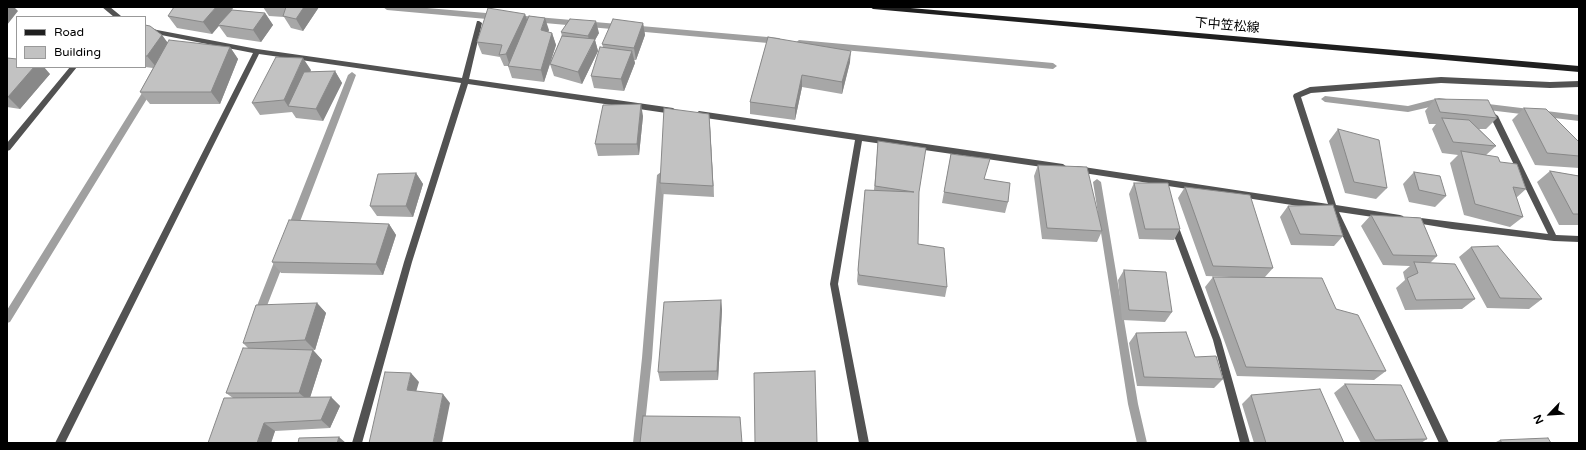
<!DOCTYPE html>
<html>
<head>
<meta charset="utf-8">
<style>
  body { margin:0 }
  #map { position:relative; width:1586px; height:450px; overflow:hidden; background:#fff; font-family:"Varela Round",sans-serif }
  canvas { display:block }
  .frame { position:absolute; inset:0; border:8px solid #000; pointer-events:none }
  .legend { position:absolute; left:16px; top:16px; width:130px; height:52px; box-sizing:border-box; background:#fff; border:1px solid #999; margin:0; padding:5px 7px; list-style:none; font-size:12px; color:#000 }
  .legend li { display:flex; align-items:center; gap:8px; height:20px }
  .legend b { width:20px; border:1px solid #999 }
  .north { position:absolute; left:1530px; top:394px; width:40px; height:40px; -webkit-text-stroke:3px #fff; paint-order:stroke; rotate:245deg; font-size:11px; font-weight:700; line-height:16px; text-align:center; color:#000 }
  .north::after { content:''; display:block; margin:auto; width:14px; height:18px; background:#000; clip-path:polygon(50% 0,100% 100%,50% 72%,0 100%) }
</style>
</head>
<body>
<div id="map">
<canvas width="1586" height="450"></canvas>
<div class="frame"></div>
<ul class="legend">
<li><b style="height:5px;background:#1f1f1f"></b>Road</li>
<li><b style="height:11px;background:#c2c2c2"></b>Building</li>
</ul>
<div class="north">N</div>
</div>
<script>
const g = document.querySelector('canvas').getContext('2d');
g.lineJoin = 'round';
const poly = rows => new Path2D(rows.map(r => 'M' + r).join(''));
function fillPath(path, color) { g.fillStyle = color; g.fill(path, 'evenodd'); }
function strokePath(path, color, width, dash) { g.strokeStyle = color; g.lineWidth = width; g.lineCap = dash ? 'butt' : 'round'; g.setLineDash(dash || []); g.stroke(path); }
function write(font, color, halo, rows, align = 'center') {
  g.font = font + ' "Varela Round","Noto Sans JP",sans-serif'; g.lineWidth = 4; g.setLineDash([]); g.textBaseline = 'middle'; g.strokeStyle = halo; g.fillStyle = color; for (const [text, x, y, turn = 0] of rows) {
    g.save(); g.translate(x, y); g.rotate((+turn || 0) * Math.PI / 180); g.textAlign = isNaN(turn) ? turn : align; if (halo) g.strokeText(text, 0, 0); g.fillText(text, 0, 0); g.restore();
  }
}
fillPath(poly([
  [383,7,415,7,498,14,502,17,498,20,387,10,383,7],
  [514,15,779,38,783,41,779,44,511,20,511,16,514,15],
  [799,40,1053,63,1057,66,1053,69,799,46,795,43,799,40],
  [352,72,356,75,296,232,294,235,288,235,286,232,348,75,352,72],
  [150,84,154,87,153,89,10,322,7,323,7,310,147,85,150,84],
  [1325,96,1408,106,1439,98,1446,99,1447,101,1443,104,1408,112,1325,102,1321,99,1325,96],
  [1480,103,1579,115,1579,121,1480,109,1476,106,1480,103],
  [661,172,665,175,652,358,643,443,633,443,642,358,657,175,661,172],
  [1097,179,1101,182,1138,404,1147,443,1137,443,1128,404,1093,182,1097,179],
  [281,253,284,254,286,257,263,316,261,319,258,320,255,319,253,316,276,257,278,254,281,253]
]), '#a0a0a0');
fillPath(poly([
  [102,7,110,7,121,16,114,17,102,7],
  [477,21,479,21,482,23,469,79,673,108,677,111,673,114,468,84,412,262,362,443,352,443,404,262,461,83,259,54,65,443,55,443,253,53,156,34,145,31,145,26,157,30,257,49,462,78,477,21],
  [70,67,77,67,10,150,7,151,7,143,70,67],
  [1441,77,1550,82,1579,81,1579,87,1550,88,1441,83,1311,93,1301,97,1336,205,1400,215,1403,216,1404,218,1403,220,1400,221,1339,212,1449,443,1439,443,1331,211,1077,172,1073,169,1077,166,1328,204,1293,96,1294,94,1310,87,1441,77],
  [699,111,1063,164,1067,167,1063,170,862,141,838,284,869,443,859,443,830,284,855,140,699,117,695,114,699,111],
  [1494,113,1498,116,1556,235,1579,236,1579,242,1554,241,1452,229,1410,222,1409,220,1410,218,1413,217,1548,234,1490,116,1494,113],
  [1174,222,1177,223,1178,225,1221,340,1250,443,1240,443,1213,340,1170,225,1171,223,1174,222]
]), '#525252');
fillPath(poly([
  [870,7,899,7,1579,66,1579,72,873,9,870,7]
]), '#1f1f1f');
fillPath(poly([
  [263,7,319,7,303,31,291,28,284,17,269,16],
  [232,10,265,13,273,25,261,42,227,37,219,26,212,34,177,28,168,16],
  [525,14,527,21,549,30,548,32,552,33,556,45,550,63,562,36,561,32,599,33,595,40,598,51,582,84,554,76,550,64,544,82,512,78,508,66,504,66,500,57,482,54,477,42],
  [643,23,645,35,636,60,634,60,635,63,624,91,594,88,591,76,603,47,602,44],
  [145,25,162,35,167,43,230,47,238,59,220,104,150,104,140,92,153,68,145,67],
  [768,37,850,62,842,94,802,87,795,120,750,114,750,102],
  [7,58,50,74,20,109,7,107],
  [311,70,310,72,335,71,342,83,323,121,296,118,292,112,260,115,252,103],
  [1435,99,1497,118,1486,129,1479,129,1496,146,1486,155,1500,162,1526,189,1516,198,1523,217,1510,227,1464,215,1450,163,1458,155,1442,153,1432,129,1436,124,1429,124,1425,111],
  [1524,108,1579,142,1579,168,1535,165,1512,120],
  [643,116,639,155,598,156,595,144],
  [710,126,714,197,662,194,660,183],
  [1338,129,1387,188,1376,199,1345,193,1329,141],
  [878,141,919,192,918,244,947,287,945,297,858,285,857,281,865,190,874,190],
  [951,154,984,179,1008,202,1005,213,942,203],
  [1038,165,1102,231,1097,242,1042,239,1034,176],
  [1550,171,1579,176,1579,225,1559,225,1537,182],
  [1414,172,1446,196,1435,207,1409,202,1403,184],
  [416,173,423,184,413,217,377,216,370,206],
  [1134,183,1180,229,1174,240,1139,239,1129,194],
  [1185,187,1273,268,1265,277,1336,309,1386,371,1374,380,1237,376,1205,287,1213,277,1231,277,1206,276,1178,198],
  [1288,206,1343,236,1334,246,1291,245,1280,217],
  [1371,215,1437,256,1430,263,1475,299,1462,309,1405,310,1396,288,1405,280,1403,272,1410,266,1383,265,1361,226],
  [389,224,396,235,383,275,281,273,272,262],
  [1471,247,1542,299,1529,309,1487,308,1459,257],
  [1124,270,1172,312,1165,322,1122,320,1118,280],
  [721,300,722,310,718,380,660,381,658,372],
  [317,303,326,313,315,350,307,350,313,350,322,360,310,397,331,397,340,406,330,428,275,431,271,443,208,443,233,398,226,393,248,348,243,343],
  [1136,333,1195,357,1223,379,1214,388,1137,386,1129,343],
  [1345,384,1427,439,1421,443,1361,443,1334,393],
  [1251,395,1344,443,1254,443,1242,404],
  [1500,440,1551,443,1494,443]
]), '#a7a7a7');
fillPath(poly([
  [7,7,14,7,18,11,7,25],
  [216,7,234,7,212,34,203,22],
  [304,7,319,7,303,31,296,19],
  [265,13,273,25,261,42,253,30],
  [525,14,529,26,510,66,506,54],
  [545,18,549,30,544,42,541,30],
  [596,21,599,33,595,40,598,51,582,84,578,72,591,48,588,36],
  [643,23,645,35,636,60,634,48],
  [552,33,556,45,544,82,541,70],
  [162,35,171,47,157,68,147,56],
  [230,47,238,59,220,104,211,92],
  [632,51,635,63,624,91,621,79],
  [851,51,850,62,842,94,842,82],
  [303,58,311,70,294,107,288,106,284,100],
  [34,67,44,67,50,74,20,109,8,97],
  [335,71,342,83,323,121,316,109],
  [802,75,802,87,795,120,795,108],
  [641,104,643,116,639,155,637,144],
  [709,114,710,126,714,197,713,186],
  [416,173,423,184,413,217,406,206],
  [389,224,396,235,383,275,376,264],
  [721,300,722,310,718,380,717,371],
  [317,303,326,313,315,350,305,340],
  [313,350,322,360,309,401,299,393],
  [411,373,419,382,414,399,407,390],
  [443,394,450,403,442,443,433,443],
  [331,397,340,406,330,428,321,420],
  [264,423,275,431,271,443,257,443],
  [339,437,346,443,337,443]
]), '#888');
const building = poly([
  [174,7,216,7,203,22,168,16,174,7],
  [286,7,304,7,296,19,283,16,286,7],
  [488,8,525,14,506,54,499,55,502,45,477,42,488,8],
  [232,10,265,13,253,30,218,25,232,10],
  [529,16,545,18,541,30,552,33,541,70,508,66,529,16],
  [570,19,596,21,588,36,561,32,570,19],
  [613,19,643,23,634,48,602,44,613,19],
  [145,25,150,26,162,35,147,56,145,56,145,25],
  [562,36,595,39,578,72,550,64,562,36],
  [768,37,851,51,842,82,802,75,795,108,750,102,768,37],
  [169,40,230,47,211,92,140,92,169,40],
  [600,47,632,51,621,79,591,76,600,47],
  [276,57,303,58,284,100,252,103,276,57],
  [7,58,17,59,17,67,34,67,8,97,7,97,7,58],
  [335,71,316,109,288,106,304,72,335,71],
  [1435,99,1488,100,1497,118,1440,112,1435,99],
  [641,104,637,144,595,144,603,105,641,104],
  [664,108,709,114,713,186,660,183,664,108],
  [1524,108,1546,109,1579,142,1579,156,1547,153,1524,108],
  [1442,118,1469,120,1496,146,1453,142,1442,118],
  [1338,129,1379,140,1387,188,1354,182,1338,129],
  [878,141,926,148,919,192,918,244,944,248,947,287,859,275,858,270,865,190,914,192,875,186,878,141],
  [1461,151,1498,157,1500,162,1517,164,1526,189,1513,187,1523,217,1475,204,1461,151],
  [951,154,990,159,984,179,1010,183,1008,202,944,192,951,154],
  [1038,165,1087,167,1102,231,1047,228,1038,165],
  [1550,171,1579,176,1579,214,1573,214,1550,171],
  [1414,172,1440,176,1446,196,1419,190,1414,172],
  [416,173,406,206,370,206,378,174,416,173],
  [1134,183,1168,183,1180,229,1145,229,1134,183],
  [1185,187,1250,195,1273,268,1213,266,1185,187],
  [1333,205,1343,236,1300,234,1288,206,1333,205],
  [1371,215,1421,218,1437,256,1393,255,1371,215],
  [289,220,389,224,376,264,272,262,289,220],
  [1498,246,1542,299,1500,298,1471,247,1498,246],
  [1414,262,1455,264,1475,299,1416,300,1407,278,1418,273,1414,262],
  [1124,270,1166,272,1172,312,1129,310,1124,270],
  [1213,277,1322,278,1336,309,1358,315,1386,371,1246,367,1213,277],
  [721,300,717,371,658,372,664,302,721,300],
  [317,303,305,340,243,343,256,305,317,303],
  [1186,332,1195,357,1216,356,1223,379,1144,377,1136,333,1186,332],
  [243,348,313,350,299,393,226,393,243,348],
  [815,371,817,443,755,443,754,373,815,371],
  [385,372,411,373,407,390,443,394,433,443,369,443,385,372],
  [1345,384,1401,385,1427,439,1375,440,1345,384],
  [1320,389,1344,443,1266,443,1251,395,1320,389],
  [331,397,321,420,264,423,257,443,208,443,224,398,331,397],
  [643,416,740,417,742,443,640,443,643,416],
  [339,437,337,443,298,443,299,438,339,437],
  [1548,438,1551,443,1502,443,1500,440,1548,438]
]);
fillPath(building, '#c2c2c2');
strokePath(building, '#888', 1);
write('13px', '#000', '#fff', [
  ["下中笠松線",1227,26,5]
]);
</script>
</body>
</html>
